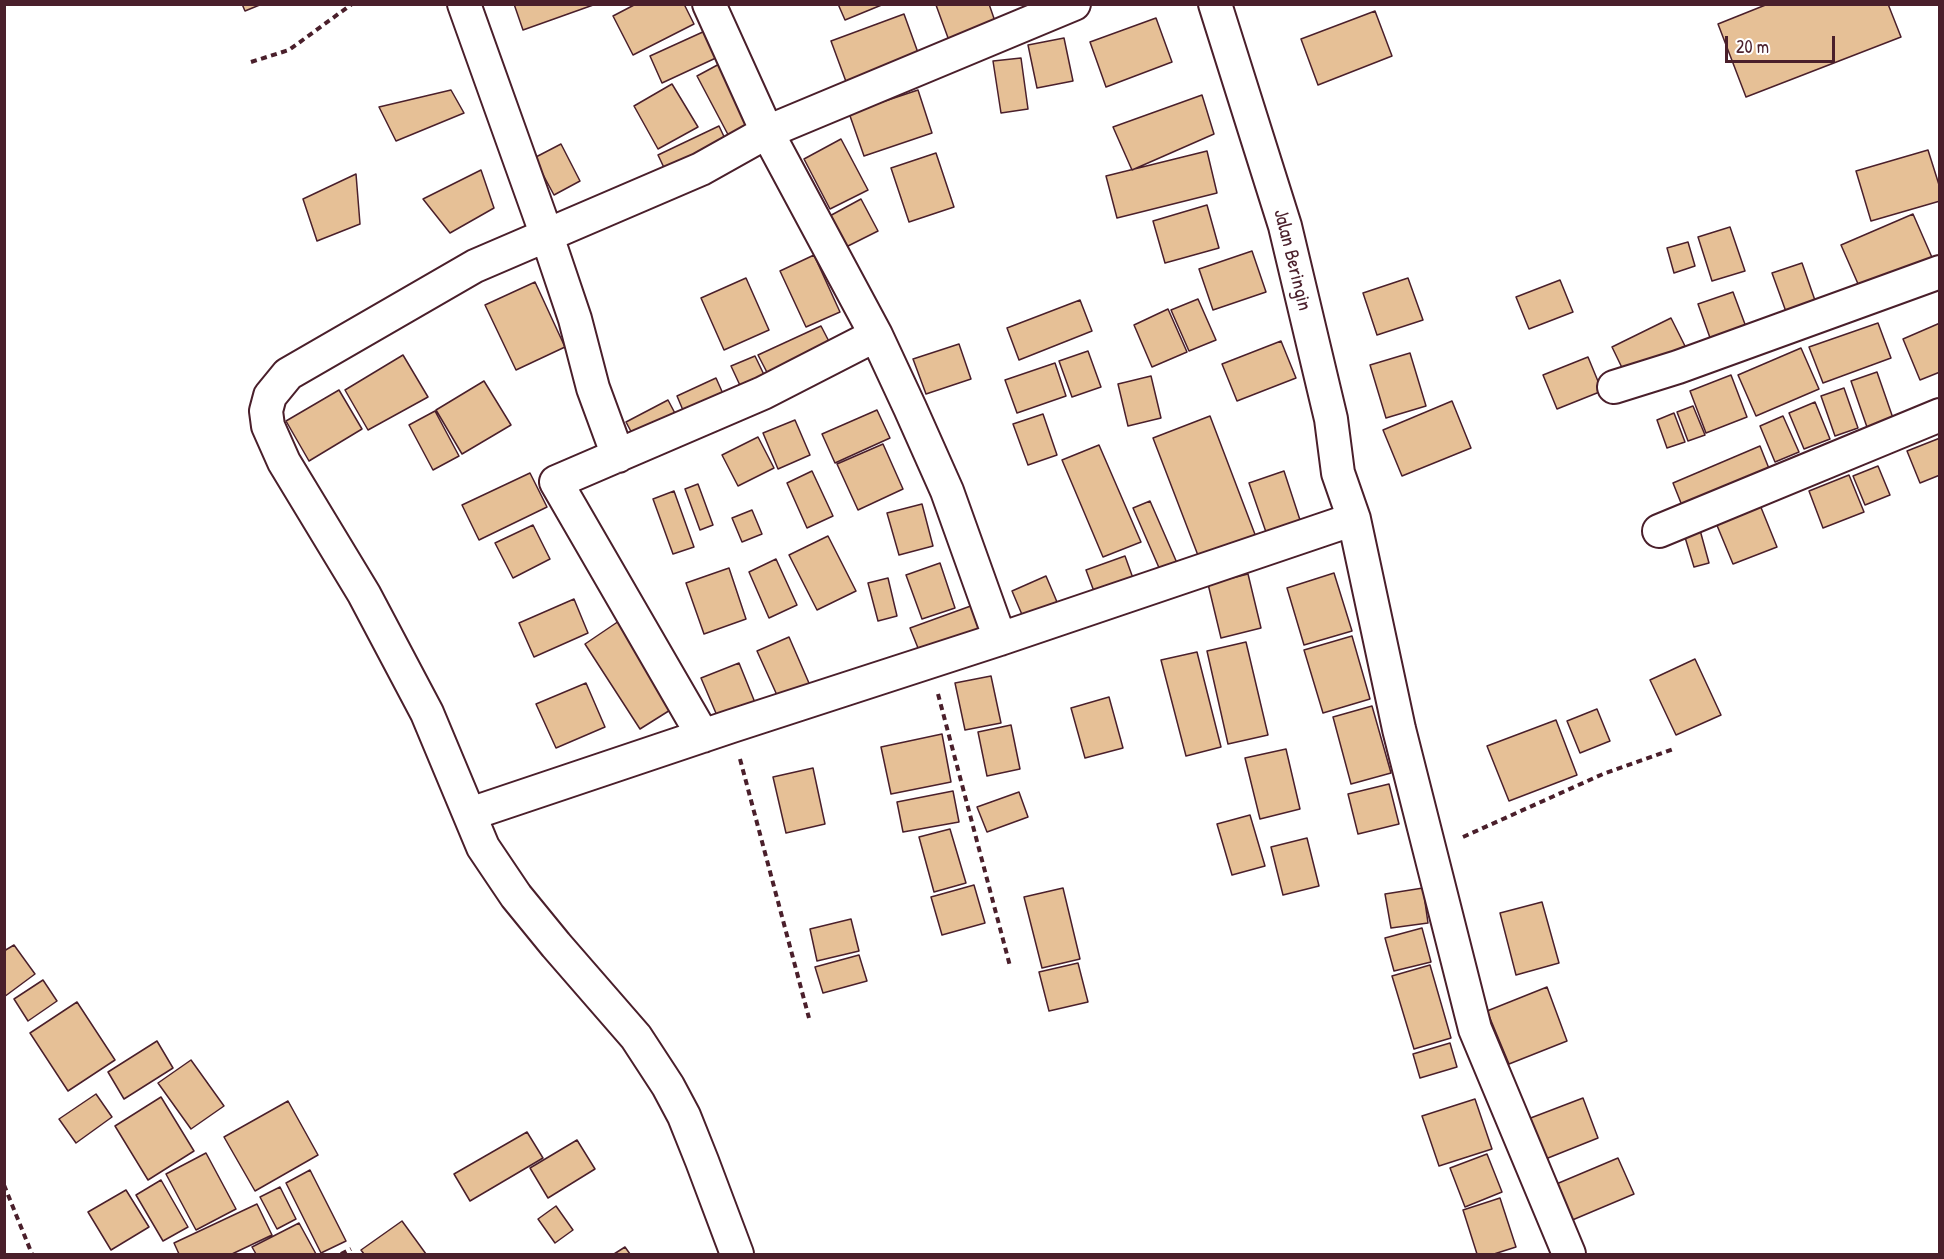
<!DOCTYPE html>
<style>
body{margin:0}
#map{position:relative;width:1944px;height:1259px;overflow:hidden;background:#fff;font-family:"Patrick Hand",sans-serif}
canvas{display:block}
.frame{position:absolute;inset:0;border:6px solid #4a1f2b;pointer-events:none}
.scale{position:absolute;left:1725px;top:36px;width:110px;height:27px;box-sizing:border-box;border:3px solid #4a1f2b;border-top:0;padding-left:8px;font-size:18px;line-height:21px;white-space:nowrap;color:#4a1f2b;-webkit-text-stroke:4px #fff;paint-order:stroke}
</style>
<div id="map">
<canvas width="1944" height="1259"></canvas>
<div class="frame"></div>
<div class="scale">20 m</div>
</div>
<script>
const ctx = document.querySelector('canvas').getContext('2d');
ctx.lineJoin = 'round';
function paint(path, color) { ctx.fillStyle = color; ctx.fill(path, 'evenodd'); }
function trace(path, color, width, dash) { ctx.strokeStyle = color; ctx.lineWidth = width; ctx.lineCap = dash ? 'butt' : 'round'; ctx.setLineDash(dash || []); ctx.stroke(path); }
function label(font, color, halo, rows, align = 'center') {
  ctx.font = font + ' "Patrick Hand",sans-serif'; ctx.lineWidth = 4.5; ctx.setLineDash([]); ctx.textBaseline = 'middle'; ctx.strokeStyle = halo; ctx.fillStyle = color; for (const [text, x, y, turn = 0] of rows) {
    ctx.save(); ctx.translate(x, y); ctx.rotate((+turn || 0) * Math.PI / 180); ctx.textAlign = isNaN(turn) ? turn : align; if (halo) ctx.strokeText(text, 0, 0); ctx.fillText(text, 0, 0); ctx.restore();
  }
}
const building = new Path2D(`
 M242 4H262L245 11Z
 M514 4H596L523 30Z
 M636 4H684L694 24 633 55 613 16Z
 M838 4H884L845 20Z
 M989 4 998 30 951 46 936 5Z
 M1768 4H1888L1901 37 1746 97 1718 24Z
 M1375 11 1392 56 1318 85 1301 39Z
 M904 14 921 61 848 87 831 41Z
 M1156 18 1172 62 1106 87 1090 42Z
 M705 31 718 57 662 83 650 56Z
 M1064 38 1073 81 1037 88 1028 45Z
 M1021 58 1028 109 1001 113 993 61Z
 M723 62 759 130 733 144 697 76Z
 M672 84 698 127 658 149 634 106Z
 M451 90 464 113 396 141 379 107Z
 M918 90 932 133 864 156 849 113Z
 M1202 95 1214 134 1132 170 1113 127Z
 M719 126 728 145 667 174 658 155Z
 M841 139 868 190 830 209 804 159Z
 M561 144 580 181 554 195 534 158Z
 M1928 150 1940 188V201L1871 221 1856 171Z
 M1207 151 1217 193 1117 218 1106 176Z
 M936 153 954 207 909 222 891 168Z
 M481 170 494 208 450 233 423 199Z
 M356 174 360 224 317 241 303 199Z
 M861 199 878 231 842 249 826 218Z
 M1207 205 1219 248 1165 263 1153 221Z
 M1913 214 1934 262 1862 293 1841 245Z
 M1730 227 1745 271 1712 281 1698 237Z
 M1688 242 1695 266 1674 273 1667 248Z
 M1252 251 1266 292 1213 310 1199 269Z
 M814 255 840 312 806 327 780 271Z
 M1802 263 1818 309 1789 320 1772 273Z
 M746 278 769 330 724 350 701 298Z
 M1408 278 1423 320 1377 335 1363 293Z
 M1560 280 1573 312 1529 329 1516 297Z
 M535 282 565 347 516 370 485 305Z
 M1733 292 1749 335 1714 349 1698 304Z
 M1198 299 1216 340 1189 351 1171 310Z
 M1080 300 1092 331 1019 360 1007 328Z
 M1168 309 1187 352 1152 367 1134 325Z
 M1671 318 1685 346 1626 376 1612 347Z
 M1878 323 1891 358 1823 383 1809 347Z
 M1940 323V372L1920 380 1903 339Z
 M821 326 835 353 772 382 758 355Z
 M1281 341 1296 378 1237 401 1222 364Z
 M959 344 971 379 926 394 913 359Z
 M1801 348 1819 389 1756 416 1738 375Z
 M1088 351 1101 387 1072 397 1059 361Z
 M1410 353 1426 406 1386 418 1370 365Z
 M403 355 428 397 368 430 345 390Z
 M755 356 768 383 744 394 731 366Z
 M1588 357 1602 391 1557 409 1543 375Z
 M1055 363 1066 396 1017 413 1005 380Z
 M1877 372 1894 421 1868 430 1851 381Z
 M1731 375 1747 417 1706 433 1690 391Z
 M1151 376 1161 418 1128 426 1118 384Z
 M716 378 724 396 685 415 677 396Z
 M484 381 511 425 462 454 436 410Z
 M1844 388 1858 428 1835 436 1821 396Z
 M339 390 362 429 309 461 286 421Z
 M668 400 678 419 636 441 626 422Z
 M1452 401 1471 448 1402 476 1383 430Z
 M1815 402 1830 439 1804 449 1789 413Z
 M1693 406 1705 435 1688 441 1677 412Z
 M877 410 890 438 835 463 822 434Z
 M435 411 459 456 433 470 409 425Z
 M1674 413 1685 442 1667 448 1657 420Z
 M1043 414 1057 455 1028 465 1013 424Z
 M1210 416 1256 537 1199 558 1153 438Z
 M1783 416 1799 452 1775 462 1760 426Z
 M795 420 810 455 778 469 763 433Z
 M758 437 774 468 738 486 722 455Z
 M1940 438V475L1920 483 1907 451Z
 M883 444 903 489 858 510 837 464Z
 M1099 445 1141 542 1103 557 1062 460Z
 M1760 446 1770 471 1683 508 1673 483Z
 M1878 466 1890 495 1865 505 1853 476Z
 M812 471 833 516 807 528 787 483Z
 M1284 471 1301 523 1267 535 1249 483Z
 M530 473 547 507 479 540 462 505Z
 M1849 475 1864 512 1823 528 1809 491Z
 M698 484 713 525 700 530 685 489Z
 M674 491 694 547 673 554 653 499Z
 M1150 501 1177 563 1160 570 1133 508Z
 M922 504 933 546 899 555 887 513Z
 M1760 505 1777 547 1733 564 1716 523Z
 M752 510 762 534 742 542 732 518Z
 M533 525 550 559 513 578 495 543Z
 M1700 530 1709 563 1694 567 1684 534Z
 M828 536 856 591 817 610 789 555Z
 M1125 556 1134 581 1095 594 1086 570Z
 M776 559 797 605 769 618 749 572Z
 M940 563 955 608 922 619 906 575Z
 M729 568 746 619 704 634 686 583Z
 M1334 573 1352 631 1304 645 1287 588Z
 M1248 574 1261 628 1221 638 1208 584Z
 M1046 576 1057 602 1023 617 1012 591Z
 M888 578 897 616 878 621 868 583Z
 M574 599 588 633 534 657 519 623Z
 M979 603 988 629 920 653 910 628Z
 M619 621 675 707 640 729 585 644Z
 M1352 636 1370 699 1323 713 1304 650Z
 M789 637 812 690 781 704 757 651Z
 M1246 642 1268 735 1228 744 1207 651Z
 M1197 652 1221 747 1186 756 1161 660Z
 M1695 659 1721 715 1676 735 1650 680Z
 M739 663 758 710 721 725 701 678Z
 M991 676 1001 723 965 730 955 683Z
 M586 683 605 727 556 748 536 704Z
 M1109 697 1123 748 1085 758 1071 708Z
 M1372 706 1391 773 1351 784 1333 717Z
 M1597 709 1610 741 1580 753 1567 721Z
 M1556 720 1577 775 1509 801 1487 746Z
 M1011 725 1020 769 987 776 978 732Z
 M942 734 951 782 891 794 881 747Z
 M1286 749 1300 809 1260 819 1245 758Z
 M813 768 825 824 786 833 773 777Z
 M1389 784 1399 824 1358 834 1348 794Z
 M953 791 959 822 903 832 897 802Z
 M1019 792 1028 817 987 832 977 807Z
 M1250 815 1265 866 1232 875 1217 824Z
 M950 829 966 883 934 892 919 837Z
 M1307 838 1319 886 1283 895 1271 847Z
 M974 885 985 923 942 935 931 897Z
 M1063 888 1080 959 1042 968 1024 897Z
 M1423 888 1428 923 1391 928 1385 894Z
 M1542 902 1559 963 1516 975 1500 913Z
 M851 919 859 951 817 961 810 929Z
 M1422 928 1431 962 1394 971 1385 938Z
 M14 945 35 974 4 997V951Z
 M859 955 867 981 823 993 815 967Z
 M1078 963 1088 1002 1049 1011 1039 972Z
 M1430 965 1451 1038 1414 1049 1392 976Z
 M43 980 57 1001 28 1021 14 999Z
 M1547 987 1567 1041 1509 1064 1487 1011Z
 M77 1002 115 1060 68 1091 30 1033Z
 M157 1041 173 1068 124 1099 108 1072Z
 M1450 1043 1457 1067 1420 1078 1413 1054Z
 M191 1060 224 1106 191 1129 158 1083Z
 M96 1094 112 1117 76 1143 59 1119Z
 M161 1097 194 1151 148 1180 115 1126Z
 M1583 1098 1598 1138 1543 1160 1528 1119Z
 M1475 1099 1492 1149 1439 1166 1422 1116Z
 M288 1101 318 1155 255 1191 224 1137Z
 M527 1132 543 1158 470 1201 454 1174Z
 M577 1140 595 1169 548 1198 530 1168Z
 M206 1153 236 1209 196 1230 166 1174Z
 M1487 1154 1502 1192 1465 1207 1450 1168Z
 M1618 1158 1634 1194 1570 1221 1554 1185Z
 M310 1170 346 1241 321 1253 286 1183Z
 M161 1180 188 1227 163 1241 136 1195Z
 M280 1187 296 1219 277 1229 260 1197Z
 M126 1190 149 1227 111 1250 88 1212Z
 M1500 1198 1516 1247 1494 1254H1477L1463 1210Z
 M257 1204 272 1235 232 1254H179L174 1243Z
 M556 1206 573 1230 555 1243 538 1219Z
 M402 1221 426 1254H364L361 1250Z
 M299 1223 316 1254H256L252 1247Z
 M625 1247 630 1254H614Z`);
paint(building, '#e6c096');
trace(building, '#4a1f2b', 1.5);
const street = new Path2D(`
 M464 4 547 236 575 319 593 388 618 456
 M709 4 767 132 876 335 910 408 947 491 1000 639
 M1215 4 1285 226 1331 419 1338 473 1354 519 1399 729 1475 1029 1569 1254
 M1614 387 1678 367 1940 272
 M1659 531 1940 415
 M703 736 556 482 763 393 876 335
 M470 814 732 726 1000 639 1354 519
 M737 1254 702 1161 684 1116 668 1086 636 1037 556 945 516 896 483 847 427 713 364 594 284 462 268 426 266 411 270 396 288 374 475 266 701 169 767 132 1074 4`);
trace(street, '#4a1f2b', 36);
trace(new Path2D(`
 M251 62 289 50 352 4
 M938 694 1010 966
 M740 759 809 1018
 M1463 837 1603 774 1676 748
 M4 1185 32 1254
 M341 1254 351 1249`), '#4a1f2b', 4, [6, 4.5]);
trace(street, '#fff', 32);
label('20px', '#4a1f2b', '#fff', [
 ["Jalan Beringin",1292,260,76]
]);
</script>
